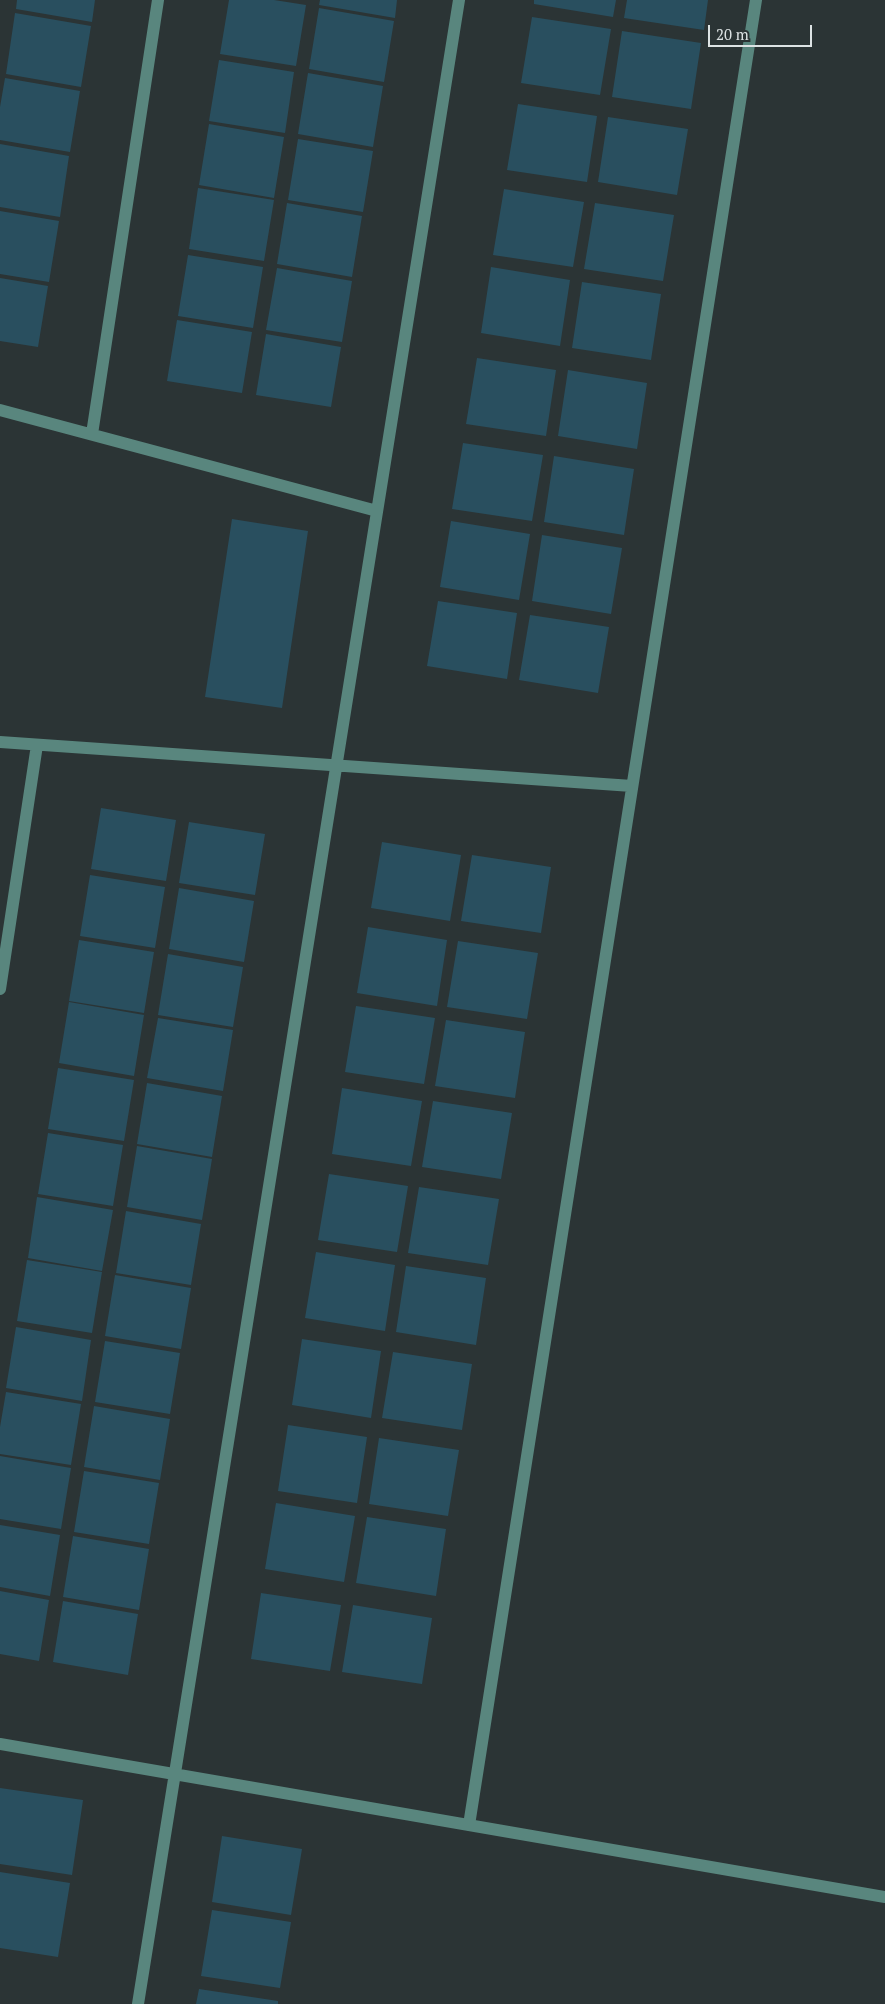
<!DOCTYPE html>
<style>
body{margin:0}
#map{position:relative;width:885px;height:2004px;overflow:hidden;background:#2b3435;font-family:"PT Serif",serif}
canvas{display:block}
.scale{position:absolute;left:708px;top:25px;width:104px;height:22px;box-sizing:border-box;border:2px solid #dde3e4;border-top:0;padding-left:6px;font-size:15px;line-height:18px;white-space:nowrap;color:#dde3e4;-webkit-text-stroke:4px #2b3435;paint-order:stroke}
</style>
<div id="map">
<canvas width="885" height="2004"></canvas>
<div class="scale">20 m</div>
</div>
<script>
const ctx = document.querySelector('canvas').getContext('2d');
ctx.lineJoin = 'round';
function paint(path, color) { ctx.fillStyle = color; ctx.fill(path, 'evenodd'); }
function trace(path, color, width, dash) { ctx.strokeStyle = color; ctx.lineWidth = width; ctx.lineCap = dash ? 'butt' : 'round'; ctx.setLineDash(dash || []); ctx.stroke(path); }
paint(new Path2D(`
 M17 0H95L92 22 16 9Z
 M229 0H274L306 5 296 66 220 54Z
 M320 0H397L395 18 319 5Z
 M534 0H616L613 17 534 4Z
 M627 0H708L704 30 624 18Z
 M319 8 394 21 384 82 309 69Z
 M15 13 91 26 81 87 6 74Z
 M532 17 611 29 600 95 521 83Z
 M622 31 701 43 691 109 612 97Z
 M219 60 294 72 285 133 209 121Z
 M308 73 383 86 373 147 298 134Z
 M5 78 80 91 70 152 0 140V107Z
 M518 104 597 116 587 182 507 170Z
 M608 117 688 129 677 195 598 182Z
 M209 124 284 137 274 198 199 185Z
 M298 139 373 151 363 212 288 200Z
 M0 144 69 156 60 217 0 207Z
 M198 188 274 200 264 261 189 249Z
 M504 189 584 202 573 267 493 255Z
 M287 203 362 216 352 277 277 264Z
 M595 203 674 215 663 281 584 269Z
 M0 211 59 221 49 282 0 274Z
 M188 255 263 267 253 328 178 316Z
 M491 267 570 280 560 346 481 333Z
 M277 268 352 281 342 342 266 330Z
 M0 278 48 286 38 347 0 341Z
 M582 282 661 294 651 360 572 348Z
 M177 320 252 332 242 393 167 381Z
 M266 334 341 347 331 407 256 395Z
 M477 358 556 370 546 436 466 424Z
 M568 370 647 383 637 449 558 436Z
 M463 443 543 455 532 521 452 509Z
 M554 456 634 469 624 535 544 522Z
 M232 519 308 531 282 708 205 697Z
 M451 521 530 534 519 600 440 587Z
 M542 535 622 548 611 614 532 601Z
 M438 601 517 613 507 679 427 666Z
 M530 615 609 627 598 693 519 680Z
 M101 808 176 820 166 881 91 869Z
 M189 822 265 834 255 895 179 883Z
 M382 842 461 855 450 921 371 908Z
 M472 855 551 867 541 933 461 921Z
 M90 875 165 887 155 948 80 936Z
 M179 888 254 901 244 962 169 949Z
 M368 927 447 940 437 1006 357 993Z
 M79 940 154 952 144 1013 69 1001Z
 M458 941 538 953 527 1019 447 1007Z
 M168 954 243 967 233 1027 158 1015Z
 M69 1002 144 1015 134 1076 59 1063Z
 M356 1006 435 1018 424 1084 345 1072Z
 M158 1018 233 1030 223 1091 147 1078Z
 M446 1020 525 1032 515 1098 435 1086Z
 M58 1068 134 1080 124 1141 48 1129Z
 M147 1083 222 1096 212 1157 137 1144Z
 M342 1088 422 1101 411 1166 332 1154Z
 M433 1101 512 1113 501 1179 422 1167Z
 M48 1133 123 1145 113 1206 38 1194Z
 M137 1146 212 1159 202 1220 127 1207Z
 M329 1174 408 1186 397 1252 318 1240Z
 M419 1187 499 1199 488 1265 408 1253Z
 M37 1197 113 1210 102 1271 28 1258Z
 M126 1211 201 1224 191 1285 116 1273Z
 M316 1252 395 1265 385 1331 305 1318Z
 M27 1260 102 1272 92 1333 17 1321Z
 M406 1266 486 1278 476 1345 396 1332Z
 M115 1275 191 1288 181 1349 105 1336Z
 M16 1327 91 1340 82 1401 6 1388Z
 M302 1339 381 1351 371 1418 292 1405Z
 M105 1341 180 1353 170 1414 95 1402Z
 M393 1352 472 1364 462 1430 382 1418Z
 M6 1392 81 1404 71 1465 0 1454V1427Z
 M94 1406 170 1419 160 1480 84 1467Z
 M288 1425 367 1437 357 1503 278 1491Z
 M379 1438 459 1450 448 1516 369 1504Z
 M0 1456 71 1468 61 1529 0 1519Z
 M84 1471 159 1483 149 1544 74 1532Z
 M276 1503 355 1516 344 1582 265 1569Z
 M367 1517 446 1529 436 1596 356 1583Z
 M0 1525 60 1535 50 1596 0 1587Z
 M73 1536 149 1549 139 1610 63 1597Z
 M0 1591 49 1600 39 1661 0 1654Z
 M261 1593 341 1605 330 1671 251 1659Z
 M63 1601 138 1614 128 1675 53 1662Z
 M353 1605 432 1618 422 1684 342 1672Z
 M0 1788 83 1800 72 1875 0 1864Z
 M222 1836 302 1849 291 1915 212 1902Z
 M0 1872 70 1883 58 1957 0 1948Z
 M212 1910 291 1922 280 1988 201 1976Z
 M199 1989 278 2001V2004H196Z`), '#294f5f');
trace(new Path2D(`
 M0 410 377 511
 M92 434 158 0
 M0 742 632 786
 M0 989 37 745
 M0 1744 885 1897
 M469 1825 756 0
 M138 2004 459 0`), '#59867e', 12);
</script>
